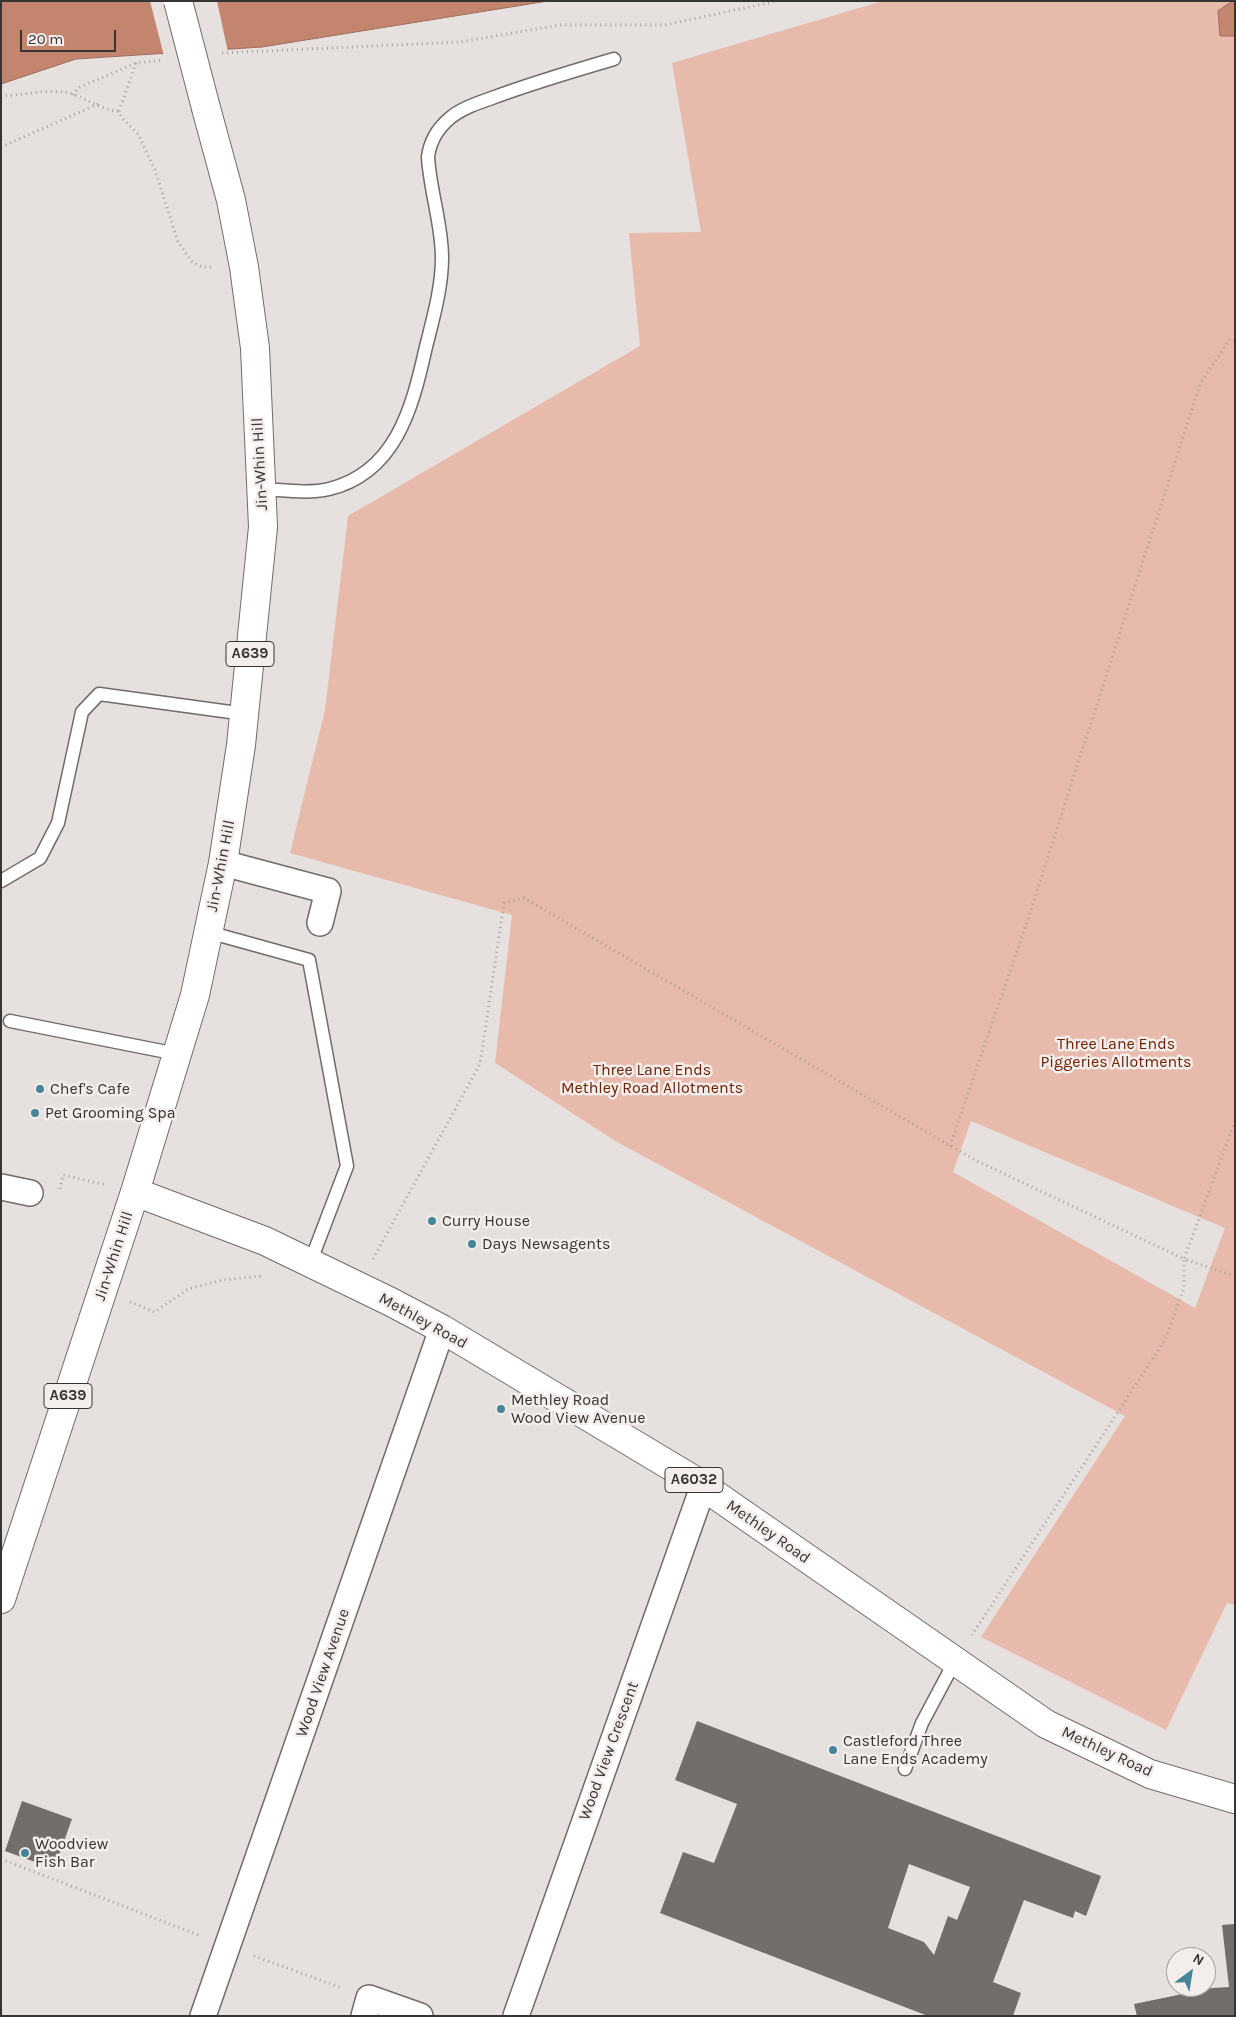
<!DOCTYPE html>
<style>
body{margin:0}
#map{position:relative;width:1236px;height:2017px;overflow:hidden;background:#e6e0de;font-family:Karla,sans-serif}
canvas{display:block}
.frame{position:absolute;inset:0;border:2px solid #373434;pointer-events:none}
.north{position:absolute;left:1166px;top:1947px;width:50px;height:50px;box-sizing:border-box;background:#f3edeb;border:1px solid #a8a3a2;border-radius:50%;rotate:31deg;font-size:14px;font-weight:700;line-height:20px;text-align:center;color:#373434}
.north::after{content:'';display:block;margin:auto;width:18px;height:22px;background:#448598;clip-path:polygon(50% 0,100% 100%,50% 72%,0 100%)}
.scale{position:absolute;left:20px;top:30px;width:96px;height:22px;box-sizing:border-box;border:2px solid #373434;border-top:0;padding-left:6px;font-size:15px;line-height:18px;white-space:nowrap;color:#373434;-webkit-text-stroke:4px #f3edeb;paint-order:stroke}
</style>
<div id="map">
<canvas width="1236" height="2017"></canvas>
<div class="frame"></div>
<div class="north">N</div>
<div class="scale">20 m</div>
</div>
<script>
const ctx = document.querySelector('canvas').getContext('2d');
ctx.lineJoin = 'round';
function paint(path, color) { ctx.fillStyle = color; ctx.fill(path, 'evenodd'); }
function trace(path, color, width, dash) { ctx.strokeStyle = color; ctx.lineWidth = width; ctx.lineCap = dash ? 'butt' : 'round'; ctx.setLineDash(dash || []); ctx.stroke(path); }
function label(font, color, halo, rows, align = 'center') {
  ctx.font = font + ' Karla,sans-serif'; ctx.lineWidth = 5; ctx.setLineDash([]); ctx.textBaseline = 'middle'; ctx.strokeStyle = halo; ctx.fillStyle = color; for (const [text, x, y, turn = 0] of rows) {
    ctx.save(); ctx.translate(x, y); ctx.rotate((+turn || 0) * Math.PI / 180); ctx.textAlign = isNaN(turn) ? turn : align; if (halo) ctx.strokeText(text, 0, 0); ctx.fillText(text, 0, 0); ctx.restore();
  }
}
paint(new Path2D(`
 M883 1H1235V1605L1227 1603 1166 1730 981 1637 1125 1416 617 1142 495 1063 512 915 290 853 325 710 348 516 640 346 629 233 701 232 672 63ZM971 1121 1225 1228 1195 1308 953 1172Z`), '#e7baab');
const water = new Path2D(`
 M1 1H548L262 47 76 59 1 84Z
 M1233 1H1235V36H1220L1218 11Z`);
paint(water, '#c4856f');
trace(water, '#9a6d5d', 1);
paint(new Path2D(`
 M150 1H217L228 52 164 56Z`), '#e6e0de');
paint(new Path2D(`
 M697 1721 1101 1876 1086 1916 1075 1911 1073 1918 1024 1900 993 1982 1021 1993 1013 2016H928L660 1913 683 1852 714 1863 737 1804 675 1780ZM909 1864 970 1887 957 1920 948 1916 934 1955 924 1942 888 1928Z
 M22 1801 72 1819 54 1869 5 1851Z
 M1235 1924V2016H1137L1134 2004 1212 1988 1229 1987 1222 1925Z`), '#736e6c');
const service = new Path2D(`
 M261 489C283 490 308 494 329 489 395 473 412 409 425 351 432 322 442 289 442 258 442 224 430 191 428 157 430 141 438 128 450 118 462 108 478 103 492 98 532 83 573 71 614 59
 M1 881 40 858 58 823 82 712 99 694 245 714
 M208 932 309 960 347 1166 310 1263
 M10 1021 177 1054
 M905 1769 922 1723 955 1661`);
const minor = new Path2D(`
 M223 863 328 891 320 923
 M1 1187 30 1193
 M203 2016 442 1329
 M364 2016 369 1998 420 2016
 M516 2016 703 1487`);
const primary = new Path2D(`
 M135 1192 265 1241 391 1302 442 1329 694 1480 1046 1724 1150 1774 1235 1799
 M1 1599 135 1192 195 995 223 863 241 745 263 527 255 348 244 267 231 200 206 108`);
trace(service, '#716b6a', 15);
trace(minor, '#716b6a', 28);
trace(primary, '#716b6a', 30);
trace(new Path2D(`
 M222 53 460 42 560 25H665L777 1
 M136 63 119 111 122 118 138 134 155 170 178 242 192 262 202 267H213
 M73 95 78 88 136 63 164 60
 M1 96C21 95 44 90 64 92 83 95 101 111 119 111
 M1 147 98 104
 M1235 1121 1184 1259 1235 1276
 M950 1146 1026 925 1200 384 1230 339 1235 341
 M60 1189 63 1175 106 1185
 M373 1259 480 1064 504 903 524 898 975 1160 1184 1259V1288L1165 1340 972 1635
 M130 1302 155 1312 188 1289 222 1280 260 1276 261 1273
 M1 1859 201 1936
 M254 1956 342 1988`), '#a4a09e', 3, [1, 4]);
trace(service, '#fff', 12);
trace(minor, '#fff', 25);
trace(primary, '#fff', 28);
const primaryBridge = new Path2D(`
 M178 1 206 108`);
trace(primaryBridge, '#716b6a', 30, []);
trace(primaryBridge, '#fff', 28);
for (const [x, y, r, color] of [
 [40,1089,5,"#448598"],
 [35,1113,5,"#448598"],
 [432,1221,5,"#448598"],
 [472,1244,5,"#448598"],
 [501,1409,5,"#448598"],
 [833,1750,5,"#448598"],
 [25,1853,5,"#448598"]
]) { const dot = new Path2D(); dot.arc(x, y, r, 0, 2 * Math.PI); ctx.fillStyle = color; ctx.fill(dot); trace(dot, '#f3edeb', 2); }
for (const [x, y, w] of [
 [250,654,48],
 [68,1396,48],
 [694,1480,58]
]) { const box = new Path2D(); box.roundRect(x - w / 2, y - 12.5, w, 25, 4); ctx.fillStyle = '#f3edeb'; ctx.fill(box); trace(box, '#373434', 1); }
label('bold 15px', '#373434', null, [
 ["A639",250,654],
 ["A639",68,1396],
 ["A6032",694,1480]
]);
label('16px', '#373434', '#f3edeb', [
 ["Jin-Whin Hill",260,464,-93],
 ["Jin-Whin Hill",221,866,-79],
 ["Jin-Whin Hill",114,1256,-72],
 ["Methley Road",423,1321,29],
 ["Methley Road",768,1532,35],
 ["Wood View Avenue",323,1673,-71],
 ["Wood View Crescent",609,1751,-70],
 ["Methley Road",1107,1752,25]
]);
label('16px', '#6e2101', '#f3edeb', [
 ["Three Lane Ends",1116,1044],
 ["Piggeries Allotments",1116,1062],
 ["Three Lane Ends",652,1070],
 ["Methley Road Allotments",652,1088]
]);
label('16px', '#373434', '#f3edeb', [
 ["Chef's Cafe",50,1089],
 ["Pet Grooming Spa",45,1113],
 ["Curry House",442,1221],
 ["Days Newsagents",482,1244],
 ["Methley Road",511,1400],
 ["Wood View Avenue",511,1418],
 ["Castleford Three",843,1741],
 ["Lane Ends Academy",843,1759],
 ["Woodview",35,1844],
 ["Fish Bar",35,1862]
], 'left');
</script>
